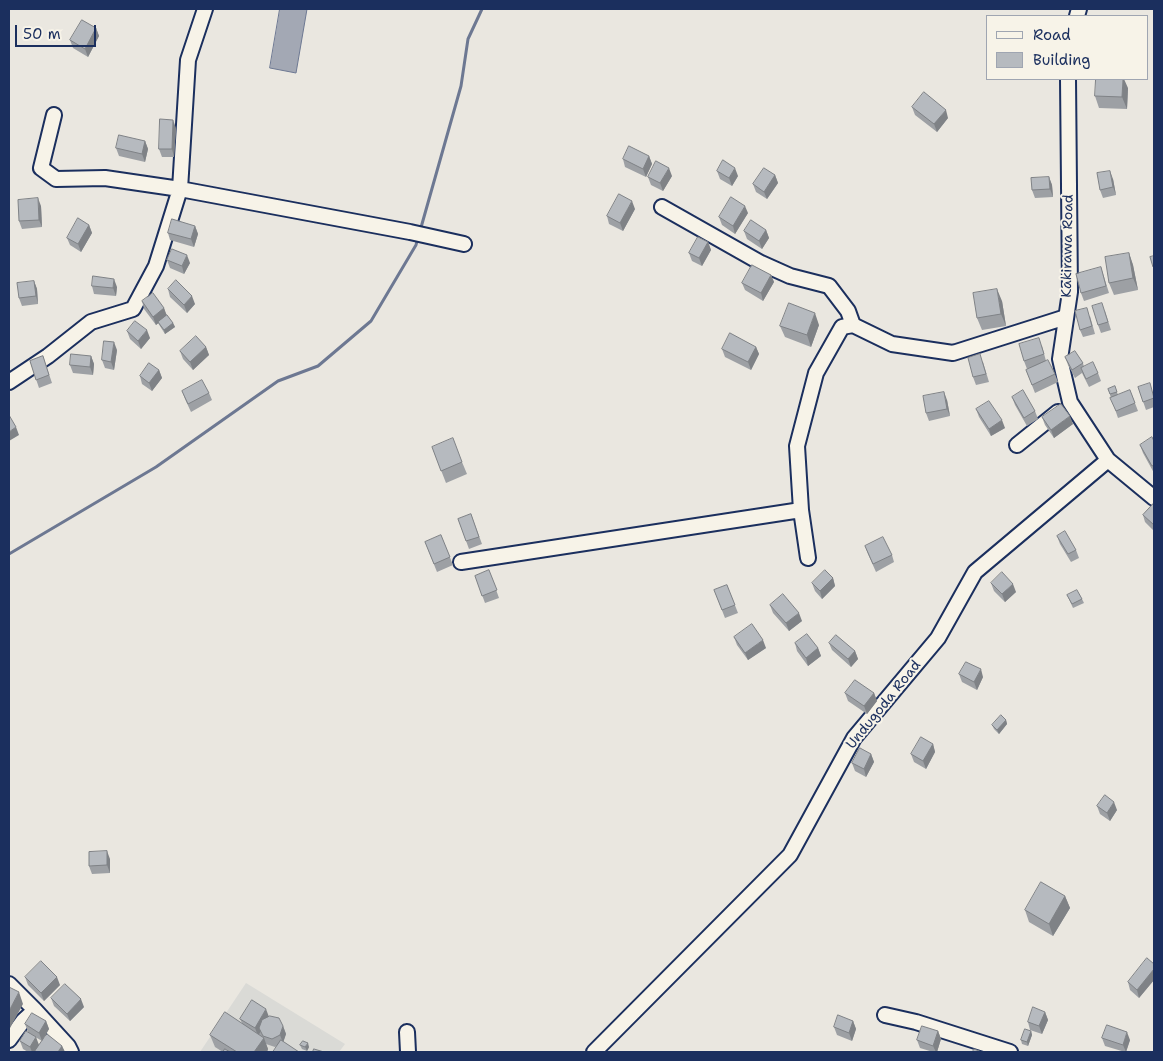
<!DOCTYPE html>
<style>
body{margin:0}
#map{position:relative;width:1163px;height:1061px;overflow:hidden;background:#eae7e0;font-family:"Shantell Sans",sans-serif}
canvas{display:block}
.frame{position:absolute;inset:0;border:10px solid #1b2f5e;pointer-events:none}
.legend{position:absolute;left:986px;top:15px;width:162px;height:65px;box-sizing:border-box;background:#f7f3e8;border:1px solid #9fa5b1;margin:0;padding:6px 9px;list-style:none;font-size:15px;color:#1b2f5e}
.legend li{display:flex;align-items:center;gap:10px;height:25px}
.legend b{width:25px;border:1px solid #9fa5b1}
.scale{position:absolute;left:15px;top:25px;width:81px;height:22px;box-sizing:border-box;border:2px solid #1b2f5e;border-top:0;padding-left:6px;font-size:15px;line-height:18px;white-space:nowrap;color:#1b2f5e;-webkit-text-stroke:4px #f7f3e8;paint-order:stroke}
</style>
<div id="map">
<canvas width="1163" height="1061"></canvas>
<div class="frame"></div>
<ul class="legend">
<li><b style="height:6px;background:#f7f3e8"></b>Road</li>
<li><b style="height:14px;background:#b6babf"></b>Building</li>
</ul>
<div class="scale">50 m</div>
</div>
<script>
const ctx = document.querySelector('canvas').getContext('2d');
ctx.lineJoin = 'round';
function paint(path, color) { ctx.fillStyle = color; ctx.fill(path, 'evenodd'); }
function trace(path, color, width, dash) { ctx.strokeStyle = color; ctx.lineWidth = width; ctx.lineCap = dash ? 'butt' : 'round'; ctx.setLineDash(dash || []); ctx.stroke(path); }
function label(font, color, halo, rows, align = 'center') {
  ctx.font = font + ' "Shantell Sans",sans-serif'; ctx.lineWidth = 4; ctx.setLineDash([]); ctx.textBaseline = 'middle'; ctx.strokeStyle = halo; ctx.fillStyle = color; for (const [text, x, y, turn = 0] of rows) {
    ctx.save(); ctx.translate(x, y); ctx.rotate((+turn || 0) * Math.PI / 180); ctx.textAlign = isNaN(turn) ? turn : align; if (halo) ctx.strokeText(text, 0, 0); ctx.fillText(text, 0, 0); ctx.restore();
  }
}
paint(new Path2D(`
 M246 983 345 1044 339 1052H200Z`), '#dadad6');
const water = new Path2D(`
 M280 9H307L296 73 270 68Z`);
paint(water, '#a3a8b4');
trace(water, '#6d7892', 1);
trace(new Path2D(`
 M420 231 461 86 468 39 482 9
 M9 554 156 467 278 381 318 366 371 321 416 245 418 237`), '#6d7892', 3);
const minor = new Path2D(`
 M1077 16 1079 9
 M1068 79 1070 292 1060 359 1070 402 1108 460
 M54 115 41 168 56 179 105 178 180 189 410 232 464 244
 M662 207 761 263 790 276 829 286 848 311 853 325
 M9 382 48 356 91 322 133 309 156 266 180 189 188 60 205 9
 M1017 445 1058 412
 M808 558 801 510 797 446 816 373 842 327 853 325 892 344 953 353 1066 317
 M461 562 801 510
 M9 984 35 1010 23 1021 9 1040
 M35 1010 68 1046 71 1052
 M885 1015 916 1022 1010 1052
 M407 1032 408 1052
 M594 1052 790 855 854 738 938 638 975 572 1108 460 1154 498`);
trace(minor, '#1b2f5e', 18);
trace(minor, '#f7f3e8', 14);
paint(new Path2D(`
 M96 28 99 36 88 57 73 48 70 40Z
 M1128 88 1127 109 1099 108 1095 96Z
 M912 107 948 118 937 132 915 115Z
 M176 128 174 157H162L159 149Z
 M145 141 148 149 145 162 119 156 116 148Z
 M649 156 652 164 646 177 625 167 623 159Z
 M717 171 738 176 732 186 720 179Z
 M775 175 778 183 767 199 756 192 753 184Z
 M672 176 663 191 651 185 648 177Z
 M1049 177 1052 185 1053 197 1035 198 1032 190Z
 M1113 179 1116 195 1103 198 1100 190Z
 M41 206 42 227 22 229 19 221Z
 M635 209 623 231 609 224 607 216Z
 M748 213 735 234 722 225 719 217Z
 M89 225 92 233 81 252 70 245 67 238Z
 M195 226 198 234 194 247 170 240 168 233Z
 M766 230 769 238 762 249 747 239 744 231Z
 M708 242 711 250 702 266 692 261 689 253Z
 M1129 253 1133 265 1138 290 1114 295 1109 283Z
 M167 260 190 263 184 274 170 268Z
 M1101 267 1109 293 1084 301 1081 293Z
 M771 275 774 282 763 301 745 290 742 283Z
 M34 281 37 289 38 304 22 306 19 298Z
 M92 286 117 287 116 296 94 294Z
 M168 289 195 304 187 313 170 297Z
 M142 301 164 308 166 315 173 323 175 327 165 334 158 323 156 325 144 309Z
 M1002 301 1006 326 982 330 977 318Z
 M1105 311 1111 330 1101 333 1098 325Z
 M1090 316 1095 334 1083 337 1080 330Z
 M819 325 811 347 785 337 780 326Z
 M127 331 150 338 141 349 130 339Z
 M1042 346 1046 361 1055 374 1058 382 1035 393 1026 370 1035 366 1027 369 1024 361Z
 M206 347 209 355 193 370 183 359 180 351Z
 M756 347 759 354 751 370 725 357 722 349Z
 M117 350 114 370 105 368 102 360Z
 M43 356 52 383 39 388 30 361Z
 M91 356 94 364 93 375 73 373 70 365Z
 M1065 357 1083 363 1084 367 1098 373 1101 381 1089 387 1082 373 1075 378 1068 365Z
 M983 362 989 382 976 385 973 377Z
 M159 370 162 378 152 391 142 384 140 376Z
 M1115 386 1118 395 1130 390 1138 411 1118 418 1108 389Z
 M1138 387 1154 396V407L1146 410Z
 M182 391 209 393 212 400 191 412 185 399Z
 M1012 397 1035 411 1038 419 1027 426 1015 405Z
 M947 400 950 416 929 421 926 413Z
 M976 409 1005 428 991 436 979 417Z
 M1042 417 1073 424 1054 438 1045 425Z
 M1154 441V473L1143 453 1140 445Z
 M432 447 462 462 467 474 446 483Z
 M1154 503V531L1145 522 1143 515Z
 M471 514 482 544 469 549 458 519Z
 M441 535 453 565 437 572 425 542Z
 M1057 536 1076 550 1079 558 1071 562 1060 544Z
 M865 546 892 555 894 562 876 572 868 554Z
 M489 570 499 598 485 603 475 576Z
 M833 578 835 586 822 599 815 591 812 583Z
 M991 583 1016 592 1005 602 994 591Z
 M727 585 738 613 725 618 714 590Z
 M1067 595 1082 599 1084 603 1073 608Z
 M770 605 802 621 789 631 773 613Z
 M734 637 766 648 748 660 737 645Z
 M795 643 818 648 821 656 808 666 797 651Z
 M829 643 855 651 858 659 851 667 832 650Z
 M959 674 983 677 977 690 962 682Z
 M845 693H874L877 701 867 714 848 701Z
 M1006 720 1007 724 999 734 994 729 992 725Z
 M933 744 935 752 926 769 914 762 911 754Z
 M871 754 874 762 866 777 855 771 852 763Z
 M1097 806 1117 810 1110 821 1100 814Z
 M110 859V873L92 874 89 866Z
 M1065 896 1070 908 1053 936 1029 922 1025 910Z
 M1154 964V980L1139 998 1130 990 1128 982Z
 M25 977 60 985 44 1001 28 985Z
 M51 998 84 1007 70 1021 54 1006Z
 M1045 1012 1048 1020 1042 1034 1030 1030 1028 1022Z
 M269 1016 283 1026 286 1034 283 1042 275 1047 266 1044 268 1049 267 1052H223L215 1047 210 1035 242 1023 240 1019Z
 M46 1021 49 1029 43 1039 62 1046 65 1052H36L35 1051V1052H28L23 1049 20 1041 28 1032 25 1024ZM32 1035 42 1041 39 1045Z
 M853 1021 856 1029 852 1041 837 1035 834 1027Z
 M938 1031 941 1039 937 1052H933L920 1048 917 1040Z
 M1031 1031 1032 1035 1028 1046 1022 1044 1021 1040Z
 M1102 1038 1130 1040 1126 1052H1125L1105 1046Z
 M300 1045 309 1047 307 1051 302 1049Z`), '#9da0a4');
paint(new Path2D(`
 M96 28 99 36 88 57 85 49Z
 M1123 79H1124L1128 88 1127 109 1122 97Z
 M946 110 948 118 937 132 934 124Z
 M173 120 176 128 174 157 172 149Z
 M145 141 148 149 145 162 142 154Z
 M649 156 652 164 646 177 643 169Z
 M669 168 672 176 663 191 660 183Z
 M735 168 738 176 732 186 729 178Z
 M1110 171 1113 179 1116 195 1113 187Z
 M775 175 778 183 767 199 764 192Z
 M1049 177 1052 185 1053 197 1050 189Z
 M38 198 41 206 42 227 39 220Z
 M632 201 635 209 623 231 620 223Z
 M745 206 748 213 735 234 733 226Z
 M89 225 92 233 81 252 78 244Z
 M195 226 198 234 194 247 191 239Z
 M766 230 769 238 762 249 759 241Z
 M708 242 711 250 702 266 699 258Z
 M1129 253 1133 265 1138 290 1133 278Z
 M187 255 190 263 184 274 182 266Z
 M771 275 774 282 763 301 761 293Z
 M114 279 117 287 116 296 113 288Z
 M34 281 37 289 38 304 36 296Z
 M997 289 1002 301 1006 326 1001 314Z
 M192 296 195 304 187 313 184 305Z
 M164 308 167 316 156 325 153 317Z
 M815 313 819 325 811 347 807 335Z
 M173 323 175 327 165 334 164 330Z
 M147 330 150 338 141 349 138 341Z
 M114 342 117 350 114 370 111 362Z
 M206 347 209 355 193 370 190 362Z
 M756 347 759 354 751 370 748 362Z
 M91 356 94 364 93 375 90 367Z
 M159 370 162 378 152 391 149 383Z
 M944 392 947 400 950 416 947 409Z
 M1070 416 1073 424 1054 438 1051 430Z
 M1002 420 1005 428 991 436 989 429Z
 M16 427 19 435 9 441V432Z
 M833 578 835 586 822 599 820 591Z
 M1013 584 1016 592 1005 602 1002 594Z
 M799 613 802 621 789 631 786 623Z
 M763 640 766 648 748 660 745 653Z
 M818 648 821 656 808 666 806 658Z
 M855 651 858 659 851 667 848 659Z
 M981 669 983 677 977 690 974 682Z
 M874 693 877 701 867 714 864 706Z
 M1006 720 1007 724 999 734 997 730Z
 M933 744 935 752 926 769 923 761Z
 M871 754 874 762 866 777 864 769Z
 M1114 802 1117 810 1110 821 1107 813Z
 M107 851 110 859V873L107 865Z
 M1065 896 1070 908 1053 936 1049 924Z
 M1154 969V980L1139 998 1137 990Z
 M57 977 60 985 44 1001 41 993Z
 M19 992 23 1004 9 1030V1011Z
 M81 999 84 1007 70 1021 67 1014Z
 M266 1009 269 1017 258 1036 255 1028Z
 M1045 1012 1048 1020 1042 1034 1039 1026Z
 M46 1021 49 1029 42 1041 39 1033Z
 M853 1021 856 1029 852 1041 849 1033Z
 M283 1026 286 1034 283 1043 280 1035Z
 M938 1031 941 1039 937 1052H936L933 1046Z
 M1031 1031 1032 1035 1028 1046 1027 1042Z
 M1127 1032 1130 1040 1126 1052 1123 1045Z
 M36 1037 39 1045 35 1052H32L30 1047Z
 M264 1038 268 1049 267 1052H254Z
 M308 1043 309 1047 307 1051 305 1047Z
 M62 1046 65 1052H58Z`), '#7f8286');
const building = new Path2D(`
 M82 20 96 28 85 49 70 40Z
 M1096 79H1123L1122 97 1095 96Z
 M924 92 946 110 934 124 912 107Z
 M160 119 173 120 172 149H159Z
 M119 135 145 141 142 154 116 148Z
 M629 146 649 156 643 169 623 159Z
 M723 160 735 168 729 178 717 171Z
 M656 161 669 168 660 183 648 177Z
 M764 168 775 175 764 192 753 184Z
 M1110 171 1113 187 1100 190 1097 173Z
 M1049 177 1050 189 1032 190 1031 178Z
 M619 194 632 201 620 223 607 216Z
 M731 197 745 206 733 226 719 217Z
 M38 198 39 220 19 221 18 200Z
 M78 218 89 225 78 244 67 238Z
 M172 219 195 226 191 239 168 233Z
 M751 220 766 230 759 241 744 231Z
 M698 237 708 242 699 258 689 253Z
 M172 249 187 255 182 266 167 260Z
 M1129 253 1133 278 1109 283 1105 257Z
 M1154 256V267H1153L1150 257Z
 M752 265 771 275 761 293 742 283Z
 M1101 267 1106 286 1081 293 1076 274Z
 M93 276 114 279 113 288 92 286Z
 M176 280 192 296 184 305 168 289Z
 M34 281 36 296 19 298 17 283Z
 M997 289 1001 314 977 318 973 293Z
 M153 293 164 308 153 317 142 301Z
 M789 303 815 313 807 335 780 326Z
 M1102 303 1108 322 1098 325 1092 306Z
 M1087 308 1092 326 1080 330 1075 311Z
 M167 315 173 323 164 330 158 322Z
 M135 321 147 330 138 341 127 331Z
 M730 333 756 347 748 362 722 349Z
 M196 336 206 347 190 362 180 351Z
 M1039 338 1044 354 1024 361 1019 344Z
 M104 341 114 342 111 362 102 360Z
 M1075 351 1083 363 1072 370 1065 357Z
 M71 354 91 356 90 367 70 365Z
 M980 354 986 374 973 377 968 358Z
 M43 356 49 375 36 380 30 361Z
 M1048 360 1055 374 1032 385 1026 370Z
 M1093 362 1098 373 1086 379 1081 368Z
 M149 363 159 370 149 383 140 376Z
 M202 380 209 393 188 404 182 391Z
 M1150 383 1154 398 1143 402 1138 387Z
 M1115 386 1117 392 1110 394 1108 389Z
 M1023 390 1035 411 1024 418 1012 397Z
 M1130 390 1135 403 1116 411 1110 398Z
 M944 392 947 409 926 413 923 396Z
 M989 401 1002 420 989 429 976 409Z
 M1061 404 1070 416 1051 430 1042 417Z
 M9 415 16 427 9 432Z
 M1152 437 1154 441V465L1152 466 1140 445Z
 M453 438 462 462 441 471 432 447Z
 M1154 503V525L1143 515Z
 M471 514 479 537 466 541 458 519Z
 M1065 531 1076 550 1068 554 1057 536Z
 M441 535 450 557 434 564 425 542Z
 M883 537 892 555 873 564 865 546Z
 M489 570 497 590 482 596 475 576Z
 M825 570 833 578 820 591 812 583Z
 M1002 572 1013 584 1002 594 991 583Z
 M727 585 735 605 722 610 714 590Z
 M1077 590 1082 599 1072 604 1067 595Z
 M783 594 799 613 786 623 770 605Z
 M752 624 763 640 745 653 734 637Z
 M807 634 818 648 806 658 795 643Z
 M836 635 855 651 848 659 829 643Z
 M966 662 981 669 974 682 959 674Z
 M855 680 874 693 864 706 845 693Z
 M1001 715 1006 720 997 730 992 725Z
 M921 737 933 744 923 761 911 754Z
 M860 748 871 754 864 769 852 763Z
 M1105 795 1114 802 1107 813 1097 806Z
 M107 851V865L89 866V852Z
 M1041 882 1065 896 1049 924 1025 910Z
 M1147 958 1154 964V969L1137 990 1128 982Z
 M41 961 57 977 41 993 25 977Z
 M65 984 81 999 67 1014 51 998Z
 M9 987 19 992 9 1011Z
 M252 1000 266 1009 255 1028 240 1019Z
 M1033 1007 1045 1012 1039 1026 1028 1022Z
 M225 1012 264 1038 254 1052H237L210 1035Z
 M32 1013 46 1021 39 1033 25 1024Z
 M838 1015 853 1021 849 1033 834 1027Z
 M270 1016 279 1018 283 1026 280 1035 272 1039 263 1036 259 1028 262 1020Z
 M1107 1025 1127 1032 1123 1045 1102 1038Z
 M922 1026 938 1031 933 1046 917 1040Z
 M1025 1029 1031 1031 1027 1042 1021 1040Z
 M26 1031 36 1037 30 1047 20 1041Z
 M47 1034 62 1046 58 1052H37L35 1051Z
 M281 1040 299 1052H273Z
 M303 1041 308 1043 305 1047 300 1045Z
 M225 1049 230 1052H223Z
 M314 1049 324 1052H313Z
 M974 1049 982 1052H973Z`);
paint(building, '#b6babf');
trace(building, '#7f8286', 1);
label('14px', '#1b2f5e', '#f7f3e8', [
 ["Kakirawa Road",1068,246,-89],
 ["Undugoda Road",884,705,-51]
]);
</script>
